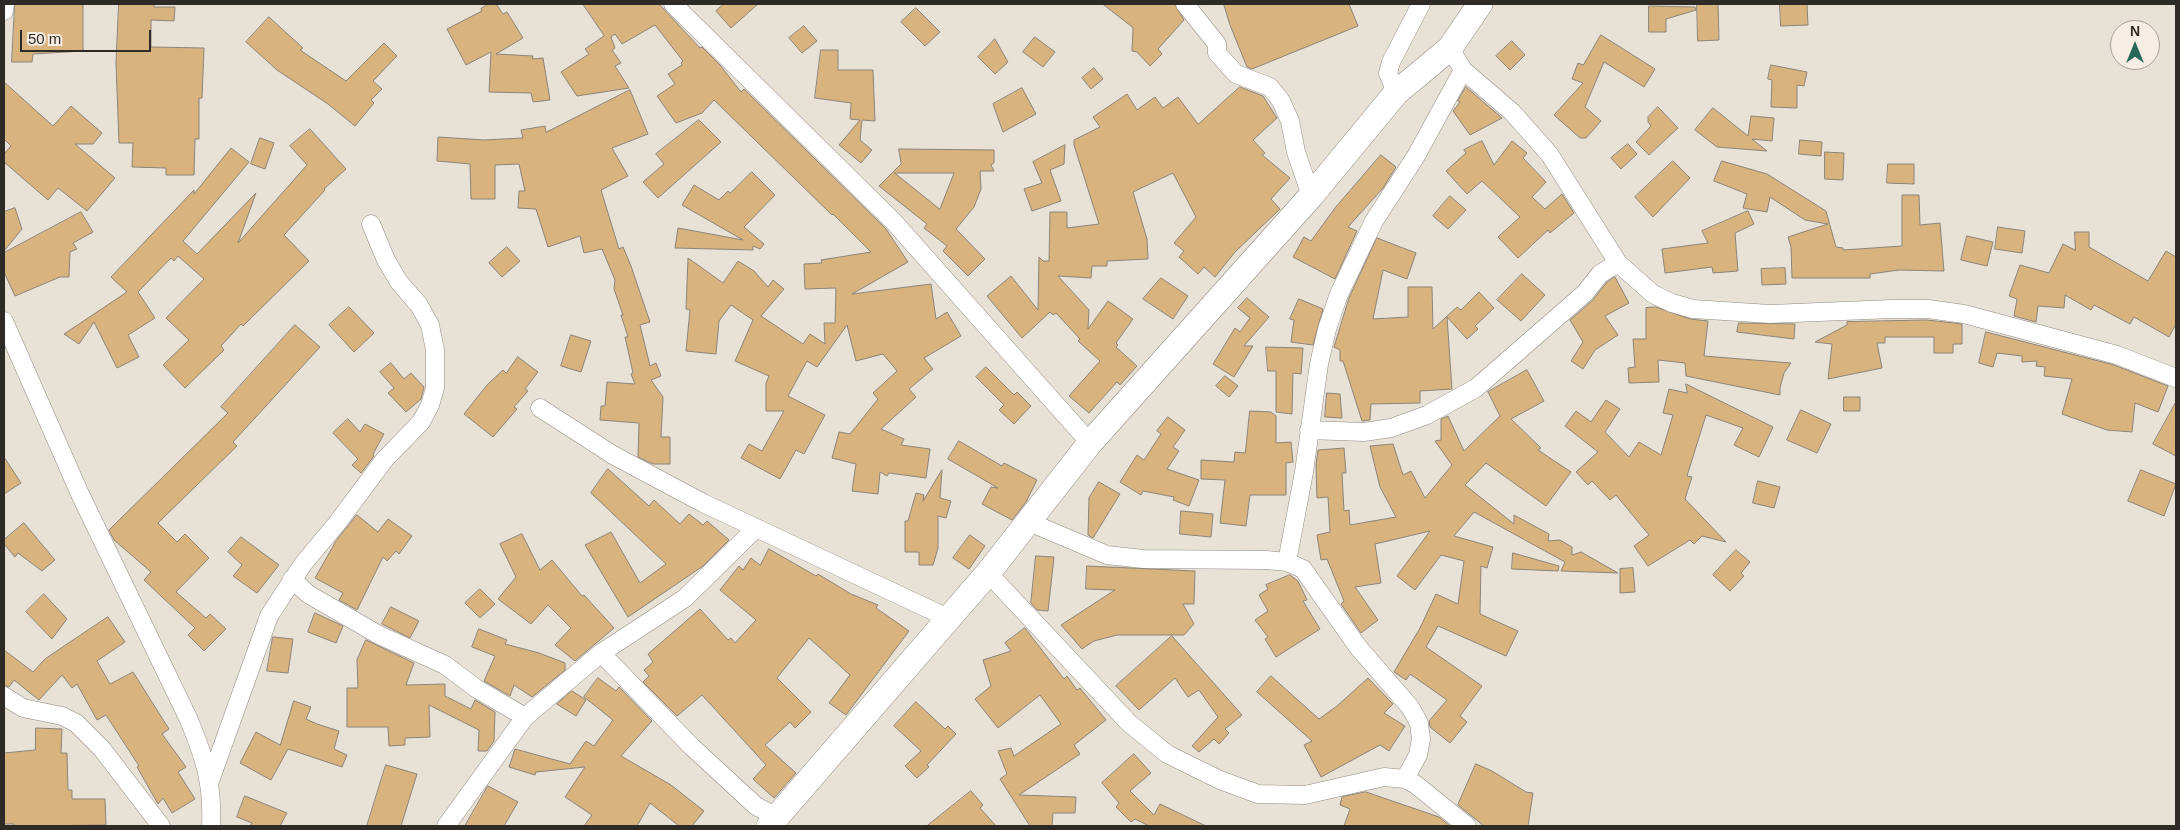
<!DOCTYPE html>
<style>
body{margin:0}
#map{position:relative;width:2180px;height:830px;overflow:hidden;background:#e8e1d6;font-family:Helvetica,sans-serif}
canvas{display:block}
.frame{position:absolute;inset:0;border:5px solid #2e2b27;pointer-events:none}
.north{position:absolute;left:2110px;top:20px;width:50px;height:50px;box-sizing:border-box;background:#f6eee4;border:1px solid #a6a098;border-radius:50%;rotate:0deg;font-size:14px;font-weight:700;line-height:20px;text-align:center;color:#2e2b27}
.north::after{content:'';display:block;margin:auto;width:18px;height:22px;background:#266959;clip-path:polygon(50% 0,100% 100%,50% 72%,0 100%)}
.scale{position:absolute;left:20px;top:30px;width:131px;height:22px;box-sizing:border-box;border:2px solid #2e2b27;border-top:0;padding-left:6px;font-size:15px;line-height:18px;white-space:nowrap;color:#2e2b27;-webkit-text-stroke:4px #f6eee4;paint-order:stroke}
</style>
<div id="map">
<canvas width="2180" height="830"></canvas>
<div class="frame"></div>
<div class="north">N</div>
<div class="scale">50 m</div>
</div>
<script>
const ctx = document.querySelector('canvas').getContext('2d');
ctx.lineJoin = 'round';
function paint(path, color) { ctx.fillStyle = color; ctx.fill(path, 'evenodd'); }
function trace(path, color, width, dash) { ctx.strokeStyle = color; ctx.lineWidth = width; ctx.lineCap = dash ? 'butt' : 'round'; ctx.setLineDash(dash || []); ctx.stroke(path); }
const building = new Path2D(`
 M15 4H83V51L33 54 32 62H12Z
 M119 4H154V7H175L174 21 151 20V47L204 48 202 98H199V139H195L194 175H166V168L132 167 133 143H119L116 63Z
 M488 4H496L503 14 507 12 523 38 496 54 533 56 532 59 543 58 550 100 533 102 531 93 489 92 491 52 466 65 447 29 482 11 481 9Z
 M583 4H659L700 48 702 47 720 65 741 92 744 89 886 229 908 262 852 294 931 284 936 319 947 312 961 336 924 358 933 369 909 389 916 397 881 429 904 439 901 445 930 449 926 478 889 473 887 476 880 472 878 494 852 491 856 464 832 458 839 432 850 434 878 399 873 393 897 371 883 354 856 361 847 325 817 367 807 361 788 396 825 415 804 454 796 450 780 479 741 458 749 444 762 451 784 411H766V383L769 376 735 361 753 320 731 305 719 321 716 354 686 351 690 310 686 309 688 258 723 283 738 261 754 271 768 287 773 280 784 289 761 316 803 344 810 334 825 344 824 323H835L836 288 805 289 804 264 822 263 821 260 871 252 833 214 832 215 714 100 702 113 676 123 657 96 675 84 668 74 682 65 681 63 683 61 655 25 622 44 615 34 611 37 615 48 612 50 621 63 615 66 629 88 577 96 561 72 589 54 585 49 604 36Z
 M724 4H758L731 28 716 11Z
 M1103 4H1175L1184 20 1158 49 1162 54 1150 66 1137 52 1132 51 1133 28Z
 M1224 4H1349L1358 26 1252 69 1247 67 1230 25Z
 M1697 4H1718L1719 40 1698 41Z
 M1780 4H1807L1808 25 1781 26Z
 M1649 6 1695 7 1696 10 1666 19V32H1649Z
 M916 8 940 32 925 46 901 22Z
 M269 17 303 48 300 50 346 81 384 43 397 56 373 81 382 89 371 100 374 103 355 126 328 104 277 70 246 42Z
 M804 26 817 41 802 53 789 38Z
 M1601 35 1655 69 1644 87 1604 62 1585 107 1601 121 1586 138H1580L1554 115 1583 83 1572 79 1578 63 1583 65Z
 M1035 37 1055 52 1043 67 1023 52Z
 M995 39 1008 62 995 74 978 57Z
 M1512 41 1525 55 1510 70 1496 56Z
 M821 50H838V70H873L875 121 862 120 860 140 872 150 861 163 839 145 860 120 850 119 851 103 815 98Z
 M1771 65 1807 72 1804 86 1797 85V108L1771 107 1772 80 1768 79Z
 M1094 68 1103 79 1091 89 1082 78Z
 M4 82 53 126 71 106 102 133 93 144H75L115 178 87 211 58 188 48 200 4 162V154L11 146 4 139Z
 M1240 87 1263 96 1277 118 1253 140 1265 153 1262 155 1290 178 1271 199 1280 209 1235 252 1215 277 1204 267 1198 274 1179 257 1184 251 1174 243 1196 217 1173 173 1133 192 1147 239 1148 259 1107 261V266H1092L1091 278 1058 276 1089 310 1088 329 1108 301 1133 319 1116 343 1118 345 1116 347 1137 366 1120 385 1117 382 1089 413 1069 396 1100 361 1078 341 1080 339 1056 313 1053 315 1050 312 1022 338 987 296 1011 276 1038 310 1039 257 1043 261H1049L1050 212H1067V228L1099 224 1074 145V140L1100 127 1093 117 1127 94 1137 110 1155 97 1163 108 1178 97 1198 124Z
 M1466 87 1502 118 1470 135 1453 111 1460 102 1458 101Z
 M1022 88 1036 114 1003 132 993 104Z
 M630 90 648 134 612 148 628 176 601 190 619 249 623 247 631 266 650 322 640 325 650 366 656 363 661 376 651 380 663 397 661 437H670V464H653L638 457 639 423 600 420 601 406H605L607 382 635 384 631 374 633 373 625 337H628L621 315H623L614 289 615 280 602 249 584 253 580 236 548 247 536 209 518 208 519 191H525L519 164 495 165V199H471L470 164 437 161 438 137 484 140 523 138 521 130 545 126 546 132Z
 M1658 107 1678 128 1649 155 1636 142 1651 126 1648 122V117Z
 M1713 108 1748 136 1751 116 1774 118 1772 141 1752 139 1767 151 1717 147 1695 130Z
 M699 120 721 142 658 198 643 182 664 164 656 154Z
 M310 129 346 169 324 189 325 190 284 235 309 261 243 326 241 324 221 346 224 350 185 388 163 365 189 340 166 318 204 279 178 256 174 261 171 258 138 292 155 318 128 335 139 357 117 368 94 322 79 344 64 334 127 292 111 277 194 190V194L231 148 249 162 183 241 197 254 256 193 238 243 307 165 290 146Z
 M260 138 274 143 265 169 251 164Z
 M1800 140 1822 142 1821 156 1799 154Z
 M1482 141 1494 165 1512 141 1527 153 1523 158 1546 182 1532 197 1545 209 1562 194 1574 213 1550 233 1548 230 1518 258 1498 237 1520 217 1482 181 1467 194 1446 171 1466 153 1464 150Z
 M1628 144 1637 154 1621 169 1611 158Z
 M1065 145 1064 164 1050 170 1061 201 1032 211 1024 189 1042 183 1033 162Z
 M899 149 994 150V163L991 165 994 171H980L981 189 974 207 956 229 985 259 968 276 943 251 947 246 924 228 927 224 879 186 901 164ZM895 173H954L940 209Z
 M1825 152 1844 153 1843 180 1825 179Z
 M1381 155 1396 167 1383 188 1348 227 1357 231 1335 279 1293 257 1304 237 1311 241 1335 208Z
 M1673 161 1690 178 1653 217 1635 197Z
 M1722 161 1767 174 1826 211 1836 247 1843 248V250L1902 246V195H1919L1920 225 1940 223 1944 271 1899 270 1870 274V278H1792L1791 247 1788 237 1828 224 1805 220 1770 197 1767 212 1743 208 1747 194 1714 181Z
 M1888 164H1914V184L1887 183Z
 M752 172 775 195 744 227 764 244 760 249 753 246V250L675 248 678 228 743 240 682 205 694 185 719 200 728 191 730 193Z
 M1450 196 1466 210 1448 229 1433 216Z
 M15 208 22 229 4 251V212Z
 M1748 211 1754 224 1735 233 1738 271 1713 273 1712 267 1665 273 1662 249 1708 243 1702 231Z
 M81 212 93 232 73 243 77 249 70 252 69 277H60L15 296 4 272V253Z
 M1998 227 2025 231 2022 253 1995 249Z
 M2075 232H2089V247L2148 281 2166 251 2176 257V324L2169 337 2134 317 2130 324 2094 305 2091 310 2065 295 2064 308 2038 306 2036 322 2014 316 2017 299 2009 296 2020 265 2049 273 2063 244 2075 250Z
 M1967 236 1993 242 1987 266 1961 260Z
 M1377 238 1416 253 1407 279 1383 270 1373 319 1408 317V287H1432L1433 329 1457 307 1461 310 1479 292 1494 308 1475 326 1478 329 1467 339 1447 317 1452 389 1420 391V403L1371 404 1370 420 1362 421 1343 361H1340V350L1334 347 1349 298Z
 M507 247 520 261 502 277 489 263Z
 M1785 268 1786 284 1762 285 1761 269Z
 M1522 274 1545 295 1521 321 1497 300Z
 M1615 277 1629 303 1605 316 1618 335 1595 350 1583 369 1571 361 1583 342 1570 320 1592 301 1607 282Z
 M1161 278 1188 296 1173 319 1143 299Z
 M1247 298 1269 317 1244 346H1253L1234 377 1213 364 1235 328 1240 332 1250 318 1238 308Z
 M1299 299 1323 309 1313 345 1291 342 1294 320 1290 319Z
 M349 307 374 333 354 352 329 325Z
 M1656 307 1690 319 1708 321 1704 356 1791 363 1784 373 1780 388V395L1686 376 1685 363 1658 360 1659 382 1629 383 1628 368 1635 367 1633 339H1646V308Z
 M1927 320 1962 324V344H1953V353H1934V337H1885V343H1877L1882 368 1828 379 1832 344 1815 342 1847 325V322Z
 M1739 323 1795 324 1794 339 1737 332Z
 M295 325 320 347 233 442 237 446 158 523 177 542 185 534 209 558 176 592 206 618 210 614 226 629 204 651 188 635 195 628 144 580 151 572 114 540 109 530 228 413 221 407Z
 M1986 332 2114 365 2168 386 2158 412 2135 403 2132 432 2107 430 2062 414 2072 379 2044 376 2045 367 2036 366 2037 361 2022 362V356L1997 353 1993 367 1979 363Z
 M571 335 591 341 581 372 561 366Z
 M1266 347 1303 348 1301 374 1293 373 1292 414 1276 412V371H1268Z
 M518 357 538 372 525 389 528 391 514 407 517 409 493 437 464 414 487 385 503 370 506 373Z
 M391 363 404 379 411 373 424 387 421 399 406 412 388 393 394 388 380 372Z
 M986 367 1014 395 1017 392 1031 406 1014 424 999 410 1004 405 976 377Z
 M1527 370 1544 401 1511 419 1541 448 1538 450 1571 472 1546 506 1486 463 1465 485 1514 524V515L1549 534 1548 541 1560 540 1572 547V555L1581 552 1618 573 1561 571 1565 562 1474 512 1454 536 1493 547 1487 568 1481 566 1480 614 1518 631 1506 656 1438 626 1426 647 1482 686 1460 716 1467 722 1450 743 1430 727 1429 721 1447 700 1410 674 1406 680 1394 672 1420 628 1436 594 1458 604 1464 561 1441 555 1415 590 1397 576 1430 531 1375 544 1381 583 1355 587 1378 620 1361 633 1341 604 1344 601 1327 559 1321 560 1317 535 1330 532 1328 497 1317 498 1316 465 1318 450 1344 448 1346 473H1342L1344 511 1349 510 1350 525 1396 517 1380 487 1370 446 1393 444 1403 475 1411 471 1425 498 1452 465 1435 441 1441 440V419L1448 416 1464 451 1500 416 1488 392Z
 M1225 376 1238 386 1229 397 1216 386Z
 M1686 384 1773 427 1759 457 1734 445 1743 428 1706 415 1687 476 1692 477 1685 499 1726 542 1702 536 1694 544 1690 540 1648 566 1634 546 1649 535 1616 495 1610 500 1592 481 1588 485 1576 472 1598 452 1565 426 1576 411 1591 422 1606 400 1620 409 1605 432 1629 457 1639 442 1661 455 1673 415 1663 413 1669 389 1687 393Z
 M1327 393 1340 394 1342 418 1325 417Z
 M1844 397H1860V411H1844Z
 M2176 402V456L2153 444Z
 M1801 410 1831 424 1817 453 1787 440Z
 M1250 411 1271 412 1276 416V443L1291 442 1293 462 1286 463V495H1250L1246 526 1220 523 1225 480 1201 479V460L1234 462 1235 452 1245 453Z
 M1168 417 1185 430 1173 447 1179 451 1167 469 1199 480 1189 506 1173 500 1174 497 1143 491 1141 495 1120 482 1137 455 1144 460 1161 434 1157 431Z
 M348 419 360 432 365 424 384 434 373 454 374 456 361 473 352 465 358 459 333 433Z
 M959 441 1002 466 1004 463 1037 480 1026 502 1012 520 982 504 991 487 998 488 948 459Z
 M4 457 21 483 4 494Z
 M608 469 649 506 654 500 680 524 689 514 703 525 707 521 729 540 703 566 628 617 585 545 611 532 640 583 666 564 591 493Z
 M942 470 940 498 951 501 946 518 938 516V548L933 565H919V552H905V521H908L916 493 924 495 923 501Z
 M2141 470 2176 484 2164 516 2128 501Z
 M1758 481 1780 487 1774 508 1753 503Z
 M1099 482 1120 494 1093 538 1088 535 1089 498Z
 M1181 511 1213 514 1211 537 1180 534Z
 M357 515 378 532 388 519 412 536 399 554 396 551 387 561 383 557 357 610 339 600 343 593 315 578 336 541Z
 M24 523 55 560 42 571 18 553 15 557 4 544V540Z
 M522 534 540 570 552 560 582 596 584 595 614 628 575 661 555 645 571 628 548 605 531 624 498 599 516 577 500 544Z
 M970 535 985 546 969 569 953 558Z
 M241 537 279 565 257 593 233 576 242 565 228 552Z
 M769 549 816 576 818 574 851 594 878 605 876 608 909 631 846 715 829 703 850 675 809 638 777 678 811 712 795 728 790 722 765 745 796 773 774 798 753 779 766 765 702 695 677 716 643 682 649 676 644 670 653 662 648 654 700 609 728 640 731 638 735 643 756 620 720 590 739 566 743 570 751 558 760 565Z
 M1736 550 1750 562 1741 573 1744 576 1730 591 1713 575Z
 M1513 553 1559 566 1558 571 1512 569Z
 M1036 556 1054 557 1048 611 1037 610 1031 603Z
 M1087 566 1195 571 1194 604H1183L1194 624 1184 635H1117L1094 641 1082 649 1061 625 1115 590 1086 589Z
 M1633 568 1635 592 1620 593V569Z
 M1290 575 1298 581 1307 600 1303 601 1320 629 1276 657 1265 639 1268 637 1255 620 1268 611 1259 595 1268 589 1266 585Z
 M480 589 495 604 480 618 465 603Z
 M44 594 67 619 52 639 26 612Z
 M391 607 419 621 410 638 382 624Z
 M315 613 343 626 336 643 308 632Z
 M108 617 125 642 97 661 110 684 133 672 169 729 162 734 186 767 178 772 195 799 172 813 163 798 158 804 137 767 139 766 106 715 97 720 77 684 72 688 62 675 39 700 14 680 9 687 4 685V650L33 672 45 659Z
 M1025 628 1064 679 1067 676 1077 690 1080 688 1106 720 1074 745 1080 754 1019 795 1076 797 1075 813H1053L1052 826H1030L1000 779 1007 774 998 751 1011 748 1014 756 1061 724 1040 695 998 728 975 699 991 686 983 660 1011 651 1005 643Z
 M479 629 507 640 505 644 539 653 565 663V670L532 697 514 685 510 696 484 681 495 656 472 647Z
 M1172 636 1242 715 1225 729 1229 733 1219 744 1214 739 1199 752 1192 746 1218 717 1199 690 1188 697 1175 678 1139 710 1116 686Z
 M273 637 293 639 288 673 267 671Z
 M366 640 414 663 406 685 445 684V696L471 709 475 700 495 712 494 741 487 751H478L479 730 429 705 430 737 405 738V745L389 746 388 727H347V688H358L357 660Z
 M1271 676 1319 719 1337 706 1368 678 1393 704 1384 713 1405 726 1389 751 1380 745 1321 777 1304 745 1312 741 1257 692Z
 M598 678 616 691 619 687 652 721 621 756 671 785 704 811 692 826H679L650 803 637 826H584L592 815 565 797 585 767 536 772 535 775 509 767 515 749 570 764 586 741 594 746 613 720 584 697Z
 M572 691 586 700 576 716 557 704Z
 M294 701 311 707 306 719 317 724 339 731 334 749 347 755 342 767 288 749 271 780 240 763 256 732 280 745Z
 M916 702 945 729 948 726 956 734 927 765 929 767 917 778 905 766 921 751 894 726Z
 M36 728 62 729 61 753H67L68 790H72V799H105L106 825 14 826V824H4V753L35 750Z
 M1134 754 1151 773 1130 791 1154 815 1160 804 1206 826H1149L1135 819 1131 822 1116 807 1119 803 1102 783Z
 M1476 764 1492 771 1526 792 1533 793 1528 826H1484L1458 805Z
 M386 765 417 774 401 826H367Z
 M488 786 518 802 504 826H465Z
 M971 791 983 805 980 808 996 826H927Z
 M1366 792 1439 817 1450 826H1344L1350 809 1340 805 1342 797Z
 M245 796 287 813 280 826H250L252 823 237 817Z`);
paint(building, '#d8b37d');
trace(building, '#8b847a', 1);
const street = new Path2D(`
 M673 4 894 222 1090 443
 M1185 4 1217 44V53L1236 74 1270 87 1281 101 1290 121 1296 152 1311 196
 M4 11 5 4
 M1450 48 1463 70 1512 112 1550 155 1618 263 1653 294 1672 303 1693 309 1770 314 1892 309H1928L1964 314 2117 355 2176 378
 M1396 93 1388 73 1391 62 1421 4
 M4 321 80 494 189 720C205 759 213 784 211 826
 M540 408 613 455 703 503 950 619
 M1309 430 1364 432 1391 428 1427 415 1476 388 1585 293 1600 274 1618 263
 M1029 522 1107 555 1143 559 1266 560 1287 562 1303 569 1358 647 1410 707 1419 723 1421 739 1418 755 1405 779
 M1287 562 1304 472 1319 364 1327 329 1339 294 1374 221 1416 156 1463 70
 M988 573 1129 723 1167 754 1220 780 1258 794 1305 795 1384 777 1405 779 1415 784 1467 826
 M292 579 308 594 379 635 445 665 477 689 525 717
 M601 653 692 747 756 806 777 817
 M4 696 23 708 62 716 76 723 102 749 161 826
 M210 781 269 616 303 564 338 522 385 459 421 422 430 405 435 388V350L430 325 419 305 399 282 386 260 371 224
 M446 826 525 717 601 653 685 598 756 528`);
const secondary = new Path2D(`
 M769 826 988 573 1090 443 1311 196 1396 93 1450 48 1480 4`);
trace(street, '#918a81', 19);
trace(secondary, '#918a81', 26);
trace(street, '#fff', 18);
trace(secondary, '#fff', 25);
</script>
